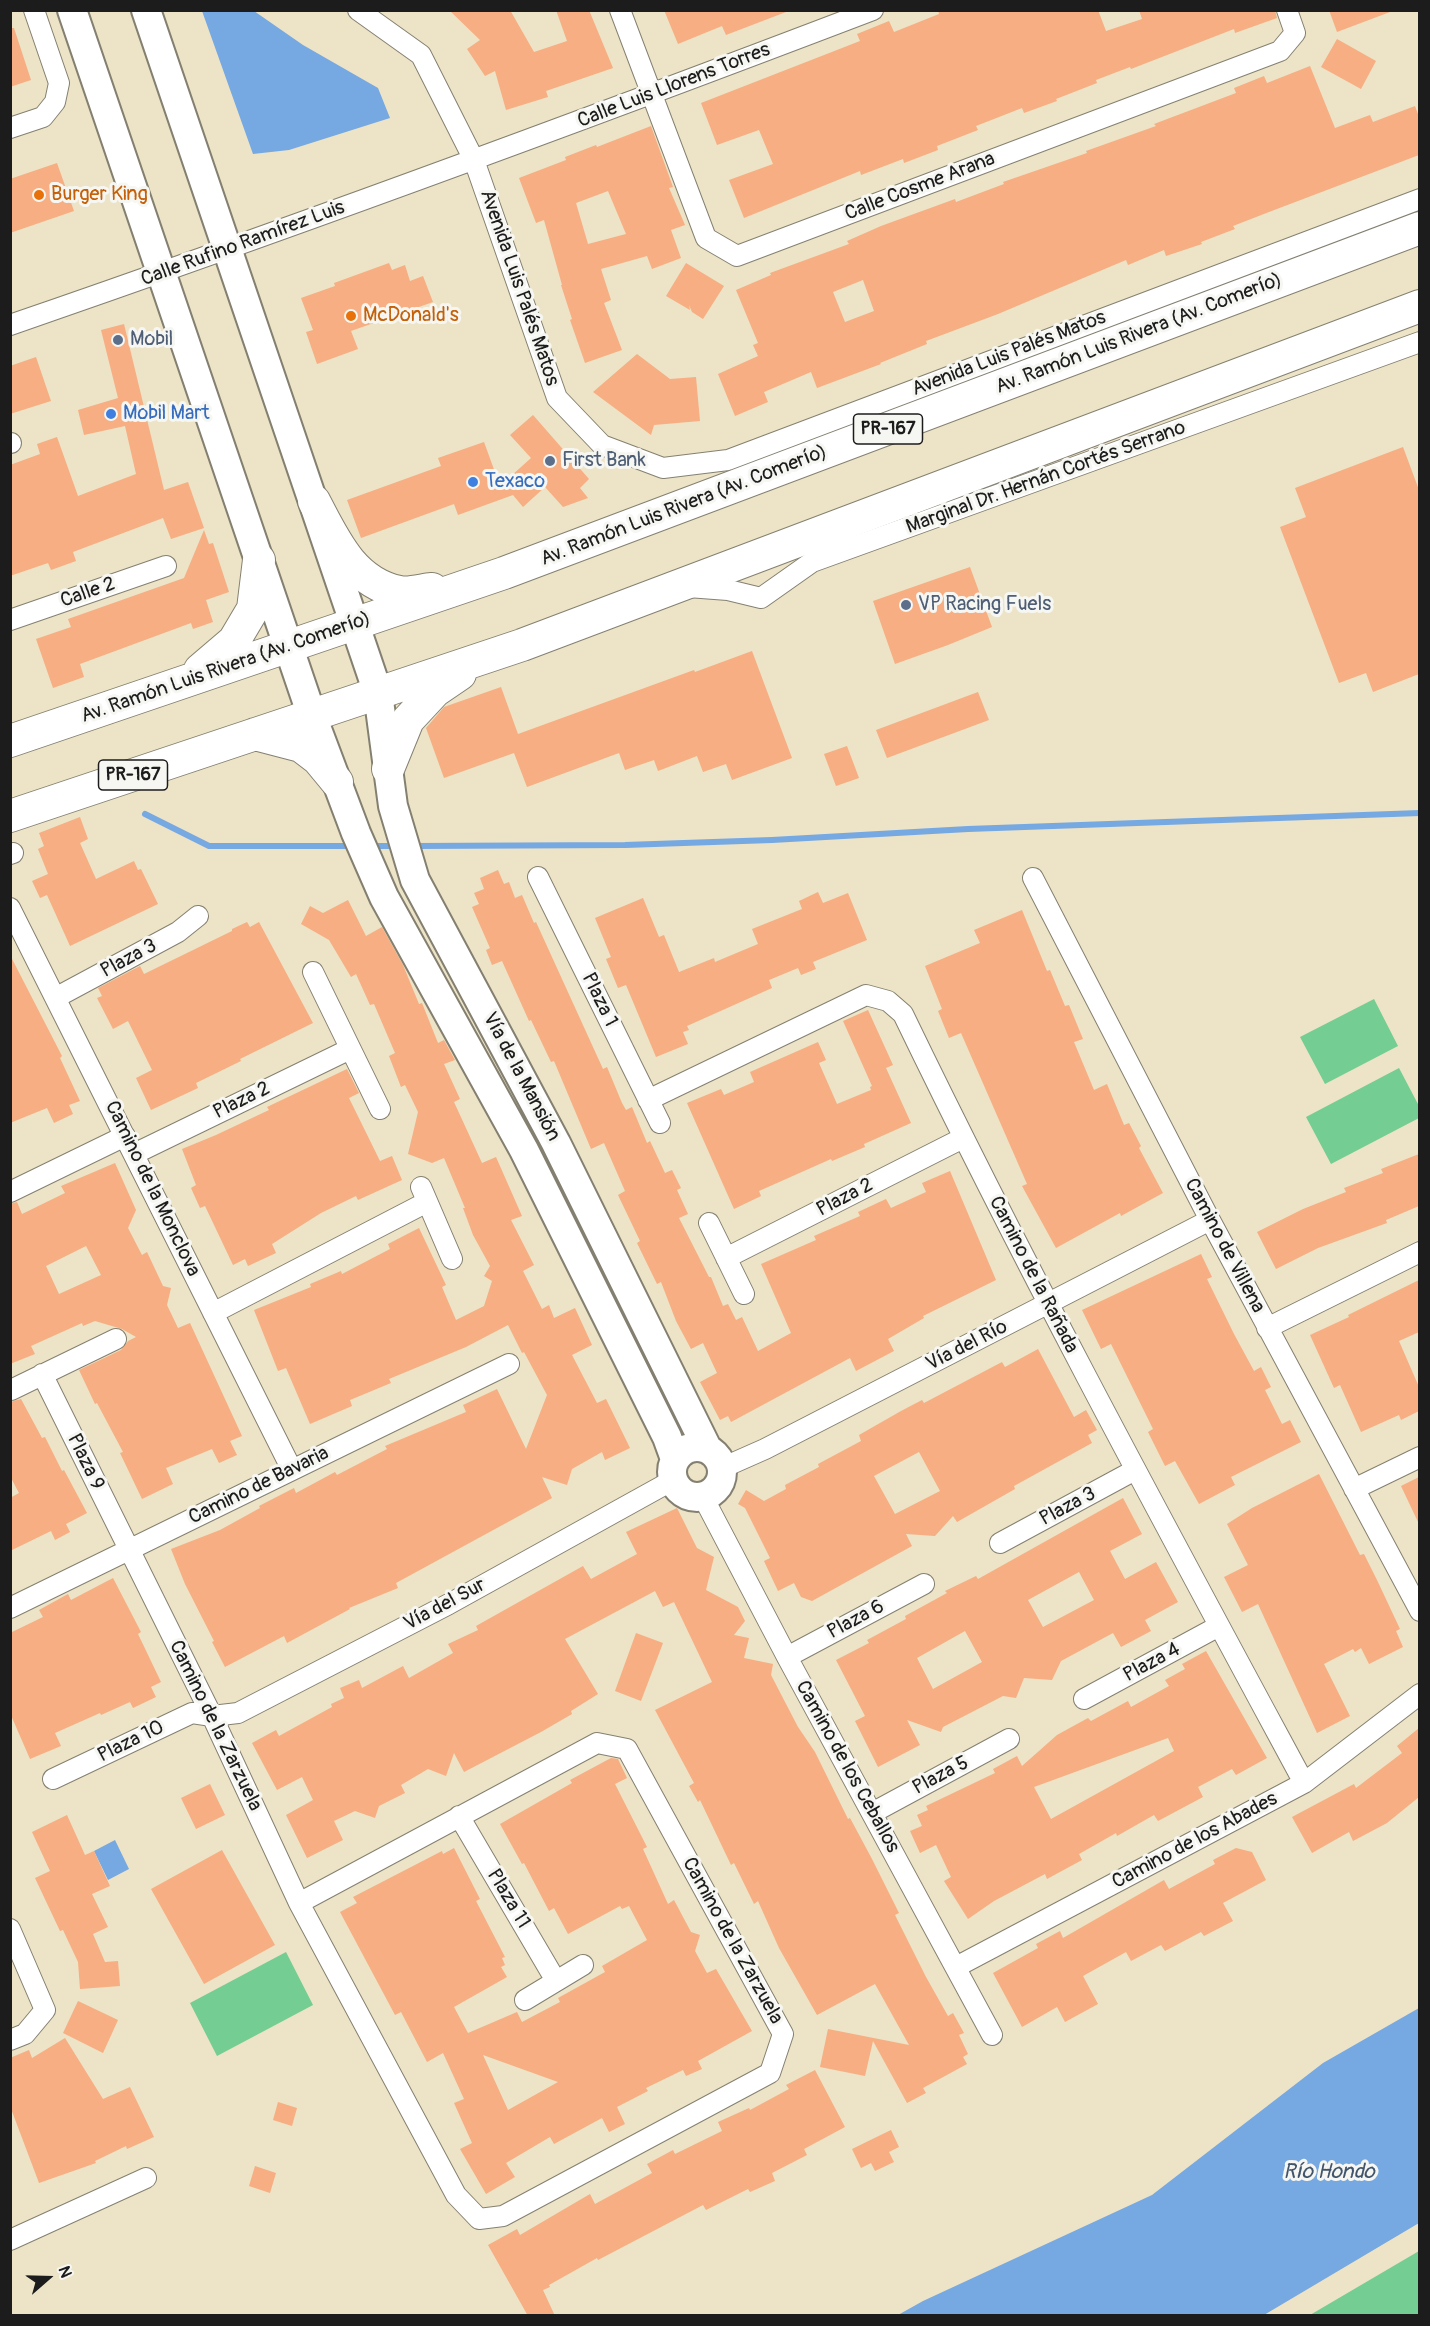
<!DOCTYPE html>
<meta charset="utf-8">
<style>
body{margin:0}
#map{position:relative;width:1430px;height:2326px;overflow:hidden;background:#ede3c6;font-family:Pangolin,sans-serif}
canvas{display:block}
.frame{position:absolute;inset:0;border:12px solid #1c1c1c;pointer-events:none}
.north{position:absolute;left:18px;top:2248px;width:60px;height:60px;-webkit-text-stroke:4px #f6f6f2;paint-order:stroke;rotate:70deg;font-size:16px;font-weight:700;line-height:24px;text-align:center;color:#1c1c1c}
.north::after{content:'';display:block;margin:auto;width:21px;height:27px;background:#1c1c1c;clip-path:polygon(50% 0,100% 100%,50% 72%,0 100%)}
</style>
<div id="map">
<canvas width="1430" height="2326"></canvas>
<div class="frame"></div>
<div class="north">N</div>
</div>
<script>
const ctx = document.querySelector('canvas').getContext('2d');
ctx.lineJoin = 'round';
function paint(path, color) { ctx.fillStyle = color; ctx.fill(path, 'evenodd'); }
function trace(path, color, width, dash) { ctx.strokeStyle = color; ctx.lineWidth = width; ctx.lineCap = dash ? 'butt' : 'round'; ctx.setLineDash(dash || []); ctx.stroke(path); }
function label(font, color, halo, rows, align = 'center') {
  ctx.font = font + ' Pangolin,sans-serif'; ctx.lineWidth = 6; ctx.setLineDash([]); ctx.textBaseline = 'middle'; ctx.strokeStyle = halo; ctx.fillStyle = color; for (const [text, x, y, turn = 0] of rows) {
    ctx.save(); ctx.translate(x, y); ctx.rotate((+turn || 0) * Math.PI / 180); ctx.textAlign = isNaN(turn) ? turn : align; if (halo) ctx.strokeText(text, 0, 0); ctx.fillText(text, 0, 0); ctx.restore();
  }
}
paint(new Path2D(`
 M1374 999 1398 1046 1325 1084 1300 1037Z
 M1399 1068 1419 1106V1118L1331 1164 1306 1117Z
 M286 1952 313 2005 217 2056 190 2003Z
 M1419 2251V2315H1310Z`), '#74cd93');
paint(new Path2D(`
 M202 11H254L303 45 378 88 390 118 289 150 253 154Z
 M115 1840 129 1869 108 1880 94 1851Z
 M1419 2008V2223L1264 2315H898L923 2301 1152 2195 1323 2063Z`), '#76a8e1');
trace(new Path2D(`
 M145 814 209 846H353
 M369 846H398
 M414 846 625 845 772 840 968 829 1420 813`), '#76a8e1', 6);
paint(new Path2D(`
 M449 10H510L534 52 567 41 556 10H589L613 68 546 91 548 97 506 110 495 71 485 76 467 49 480 40Z
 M664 10H785L786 12 726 35 722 26 678 44Z
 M938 10H1098L1106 31 1142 19 1139 10H1275L1277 18 1235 33 1234 29 1131 69 1130 67 1096 80 1097 83 1056 99 1057 101 1024 113 1022 108 976 126 978 130 937 146 938 150 904 163 903 159 861 175 860 171 744 218 729 180 773 164 759 130 717 145 701 103 860 41 857 34 889 21 894 32 939 14Z
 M1329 10H1389L1390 12 1337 32Z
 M10 28H14L31 80 10 87Z
 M1337 39 1376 61 1361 89 1321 67Z
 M1310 66 1335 128 1370 115 1373 122 1415 106 1419 117V155L1269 212 1233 226 1235 229 1201 242 1202 244 1166 256 1164 250 1128 265 1126 260 998 314 926 341 927 344 880 363 881 364 817 388 811 372 764 392 768 402 735 416 718 374 758 356 753 345 758 343 736 290 771 275 770 273 849 244 847 241 881 226 955 199 956 202 1004 184 1003 182 1087 153 1086 151 1156 126 1154 124 1236 93 1234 88 1264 76 1267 83ZM863 280 874 311 845 322 833 292Z
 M651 126 673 187 669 188 685 225 671 230 681 258 652 269 647 256 601 269 611 300 604 303 622 350 585 363 570 320 572 319 561 285H562L544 220 536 223 519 178 566 160 565 157 596 145 597 147ZM608 191 626 234 588 244 576 203Z
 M57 163 74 211 10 233V179Z
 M389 263 392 270 405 265 410 281 423 276 433 302 351 331 358 349 317 364 306 332 313 330 301 298 335 286 334 283Z
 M686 263 724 286 703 319 692 312 689 305 690 310 666 296Z
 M124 324 164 490 188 482 204 528 171 539 163 518 73 552 76 561 51 570 48 563 10 576V465L40 454 37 444 57 437 78 496 136 474 125 426 84 435 78 410 118 398 101 330Z
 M637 354 670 379 696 377 700 421 654 425 651 435 593 392Z
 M36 357 51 401 10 414V366Z
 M533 415 589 479 580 488 588 498 563 507 545 487 523 507 513 495 458 515 454 504 361 538 347 500 441 466 438 458 484 442 500 486 531 458 510 435Z
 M1403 447 1419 490V674L1373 692 1366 673 1339 683 1280 527 1306 517 1295 488Z
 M204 530 209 544 213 543 229 592 206 600 213 622 193 629 191 623 80 664 84 677 53 688 36 639 71 627 68 619 184 578Z
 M970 567 992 627 948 645 895 664 873 601Z
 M752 651 792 758 732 780 726 764 703 772 697 756 658 771 654 760 625 770 619 753 527 787 514 753 444 778 426 728 444 707 501 687 518 734 694 670 695 672Z
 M978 692 989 720 887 758 876 730Z
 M847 746 859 778 836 786 824 754Z
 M80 817 88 839 80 843 96 879 134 861 138 870 141 869 158 904 70 946 47 895 40 898 32 881 48 874 38 849 44 846 39 833Z
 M498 870 504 884 509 882 515 898 522 895 534 923 536 922 603 1069 607 1067 622 1103 626 1110 632 1107 647 1143 650 1141 665 1173 672 1170 681 1188 677 1190 688 1214 679 1218 709 1277H711L723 1306 728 1304 736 1320 742 1317 758 1351 791 1333 761 1264 816 1240 814 1236 860 1216 858 1212 886 1199 891 1208 926 1192 922 1183 950 1171 996 1280 923 1316 924 1318 888 1339 894 1351 856 1371 850 1358 731 1422 728 1416 720 1420 700 1382 717 1373 703 1343 691 1349 676 1321 661 1282 657 1284 637 1243 640 1241 618 1195 625 1191 604 1143 591 1149 554 1061 551 1062 531 1020 529 1021 502 961 492 965 486 950 490 948 472 907 479 904 474 893 484 889 480 878Z
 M818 892 823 903 848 893 867 940 813 962 816 969 801 975 798 968 769 980 772 988 687 1026 689 1030 683 1032 688 1044 656 1057 626 985 618 988 606 959 611 957 595 918 643 898 659 937 664 935 679 972 714 958 715 962 758 944 752 929 802 909 799 901Z
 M348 900 366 936 382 927 403 965 419 1004 422 1003 438 1043 444 1040 455 1060 444 1064 460 1099 454 1102 482 1163 496 1157 522 1216 511 1220 534 1265 523 1271 542 1309 549 1305 554 1318 575 1308 592 1345 572 1355 597 1403 606 1399 630 1448 605 1460 602 1452 572 1469 567 1485 542 1477 552 1498 396 1583 398 1588 349 1608 350 1609 287 1643 284 1636 225 1667 212 1642 214 1641 185 1584 171 1549 220 1530 260 1508 259 1506 294 1488 296 1493 335 1472 337 1475 387 1449 385 1446 466 1412 463 1405 497 1389 526 1449 547 1395 524 1352 522 1353 508 1325 466 1347 389 1379 391 1383 350 1400 352 1406 310 1424 286 1368 278 1371 254 1310 311 1287 310 1284 341 1271 342 1274 390 1249 388 1244 419 1228 446 1285 442 1287 456 1320 484 1306 492 1281 484 1276 490 1266 473 1235 463 1208H465L444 1158 432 1163 408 1154 418 1112 405 1085 401 1087 389 1056 395 1053 374 1004 370 1005 356 974 351 977 329 940 301 924 310 906 323 913Z
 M1022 910 1047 971 1050 970 1065 1006 1069 1005 1083 1039 1074 1042 1094 1090 1107 1084 1124 1125 1129 1123 1141 1146 1139 1148 1163 1193 1121 1216 1120 1213 1056 1248 1022 1186 1027 1184 961 1033 949 1038 938 1011 942 1009 925 966 980 943 974 930Z
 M247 922 250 927 259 922 313 1023 240 1059 241 1061 196 1083 198 1088 151 1110 136 1078 152 1070 128 1021 113 1029 97 998 102 996 98 988 140 966 144 974 232 931V929Z
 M10 955 62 1056 60 1058 80 1101 69 1105 73 1114 54 1123 47 1108 10 1123Z
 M868 1010 893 1065 886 1068 911 1123 864 1144 865 1147 832 1161 831 1159 759 1191 761 1196 734 1209 687 1103 721 1089 724 1095 754 1082 750 1072 818 1042 826 1060 819 1063 837 1104 871 1090 870 1087 872 1086 843 1021Z
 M347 1069 359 1093 349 1098 380 1161 392 1156 402 1180 358 1200 356 1196 321 1213 272 1244 276 1253 248 1266 245 1259 233 1265 205 1206 200 1208 191 1188 196 1185 182 1149 216 1135 269 1110 267 1107Z
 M1419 1154V1206L1386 1220 1387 1223 1318 1248 1276 1269 1257 1232 1303 1209 1346 1192 1344 1188 1383 1173 1381 1169Z
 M115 1163 136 1210 128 1228 142 1255 147 1252 163 1286 171 1288 167 1305 178 1328 190 1323 242 1436 230 1441 237 1455 219 1463 212 1449 166 1468 173 1484 142 1499 120 1453 123 1452 97 1403 95 1404 79 1370 121 1350 128 1341 136 1337 122 1329 95 1321 83 1326 82 1323 31 1346 35 1354 10 1364V1204L17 1202 22 1214 65 1193 61 1186ZM86 1246 101 1275 59 1294 46 1266Z
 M1201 1254 1212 1277 1207 1279 1234 1334 1254 1371 1261 1367 1271 1387 1265 1390 1282 1424 1290 1420 1301 1442 1231 1477 1235 1485 1199 1504 1175 1461 1165 1466 1148 1432 1153 1429 1111 1344 1101 1349 1082 1310Z
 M1419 1280V1332L1399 1341 1419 1387V1411L1401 1420 1399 1415 1361 1432 1340 1385 1334 1388 1310 1335 1349 1317 1348 1315Z
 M1038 1349 1074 1417 1086 1410 1097 1430 1088 1435 1092 1443 1014 1486 1015 1489 957 1522 953 1516 935 1536 906 1534 912 1546 812 1601 801 1597 794 1583 778 1591 764 1561 770 1558 745 1508 738 1504 746 1490 764 1501 786 1489 785 1485 819 1467 818 1464 861 1441 859 1435 901 1411 922 1400 924 1403 1002 1362 1005 1367ZM919 1452 940 1491 895 1514 874 1476Z
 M21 1399 42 1438 45 1437 62 1471 64 1470 87 1513 66 1524 70 1532 55 1540 51 1531 10 1551V1498L19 1493 10 1476V1402Z
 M1319 1474 1360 1555 1364 1554 1377 1580 1400 1629 1396 1631 1403 1647 1369 1664 1361 1648 1355 1652 1353 1649 1324 1664 1350 1716 1317 1733 1258 1604 1242 1612 1224 1577 1248 1565 1227 1524 1252 1508Z
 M1419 1477V1524L1401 1486Z
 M1123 1498 1142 1534 1110 1551 1125 1579 1156 1562 1178 1602 1145 1620 1151 1631 1121 1647 1113 1633 1061 1661 1052 1680 1024 1678 1016 1698 1003 1696 943 1727 941 1732 907 1720 920 1745 878 1767 855 1721 865 1716 836 1660 869 1643 867 1640 906 1619 905 1616 947 1593 945 1591 976 1576 978 1579ZM1079 1572 1094 1600 1043 1627 1028 1600ZM965 1631 982 1662 933 1689 917 1658Z
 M677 1508 697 1548 714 1557 706 1590 738 1607 745 1621 734 1635 749 1638 744 1658 773 1664 771 1675 798 1727 815 1752 848 1819 850 1818 872 1859 899 1913 895 1915 926 1977 948 2016 953 2013 964 2033 959 2035 968 2054 963 2057 967 2064 923 2088 926 2093 907 2103 873 2041 865 2076 820 2067 828 2029 909 2045 875 1984 817 2015 779 1948 758 1901 754 1904 734 1863 731 1865 700 1800 698 1802 689 1786 694 1783 655 1710 712 1682 674 1602 663 1607 655 1591 565 1639 598 1694 571 1711 572 1714 541 1732 464 1772 454 1753 446 1776 428 1769 401 1785 405 1793 379 1806 375 1818 355 1811 334 1821 343 1840 307 1858 286 1815 313 1800 302 1777 277 1790 252 1743 276 1730 279 1736 332 1707 331 1704 344 1698 340 1688 359 1680 362 1688 403 1666 409 1678 453 1653 448 1644 478 1630 476 1626 583 1566 591 1579 637 1554 626 1532Z
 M113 1578 141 1632 138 1634 161 1682 151 1687 156 1697 133 1708 130 1702 101 1715 100 1713 55 1733 61 1746 30 1759 10 1713V1633L43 1617 39 1610 68 1594 71 1600Z
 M636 1633 663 1643 641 1701 615 1691Z
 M1206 1651 1267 1758 1236 1775 1232 1769 1198 1787 1203 1797 1158 1821 1154 1815 1117 1836 1116 1833 1079 1854 1082 1860 1047 1879 1045 1874 994 1901 968 1919 944 1881 951 1877 936 1845 920 1853 910 1831 922 1826 917 1815 928 1810 926 1806 995 1773 993 1769 1017 1756 1022 1766 1057 1735 1088 1718 1091 1721 1128 1701 1131 1707 1169 1686 1165 1680 1185 1669 1182 1664ZM1168 1738 1174 1751 1051 1819 1034 1787Z
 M1419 1728V1797L1387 1823 1353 1841 1349 1832 1312 1853 1292 1817 1354 1784 1356 1788 1402 1753 1397 1746Z
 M611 1758 618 1759 627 1778 615 1784 647 1847 643 1849 668 1904 674 1900 691 1932 700 1935 695 1951 707 1973 716 1969 752 2031 698 2061 702 2069 686 2076 683 2070 646 2088 648 2091 617 2107 625 2124 609 2132 602 2118 554 2144 550 2137 506 2163 515 2177 486 2194 460 2149 472 2143 454 2103 464 2099 443 2053 427 2062 401 2012 395 2015 340 1912 357 1903 353 1897 442 1851 443 1854 454 1848 480 1899 476 1901 505 1957 502 1958 505 1965 501 1967 507 1977 454 2007 468 2033 517 2012 522 2022 560 2002 558 1998 605 1972 602 1966 647 1940 629 1906 622 1909 620 1906 568 1934 554 1908 549 1911 524 1863 522 1864 500 1824 572 1783 570 1780ZM483 2055 558 2082 508 2110Z
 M210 1784 225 1815 196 1829 181 1798Z
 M67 1815 85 1855 94 1851 110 1886 92 1894 108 1927 93 1934 105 1962 118 1961 120 1986 80 1989 78 1962 63 1930 60 1931 35 1878 50 1871 32 1832Z
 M1236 1848 1252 1852 1266 1880 1223 1903 1233 1921 1204 1936 1201 1932 1165 1951 1161 1945 1131 1961 1126 1952 1083 1976 1098 2004 1065 2022 1057 2007 1022 2027 993 1973 1038 1948 1036 1944 1060 1931 1063 1938 1164 1880 1169 1889 1215 1864 1213 1860Z
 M222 1850 275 1945 204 1984 151 1889Z
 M78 2001 118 2020 103 2053 63 2033Z
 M65 2038 103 2099 130 2087 154 2137 127 2149 126 2146 95 2161 96 2163 39 2183 10 2106V2058L29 2050 32 2058Z
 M815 2070 845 2127 804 2149 807 2155 772 2173 775 2181 750 2192 748 2189 706 2210 703 2205 598 2260 597 2258 549 2285 550 2287 543 2290 555 2316H528L488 2245 517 2229 520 2235 590 2194 595 2204 652 2173 647 2164 673 2150 675 2154 722 2131 718 2122 749 2108 750 2110 789 2089 786 2085Z
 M278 2102 297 2108 292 2126 273 2120Z
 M891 2130 899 2147 889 2152 894 2162 875 2171 871 2163 861 2168 852 2149Z
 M255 2166 276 2173 270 2193 249 2186Z`), '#f6ae82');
const street = new Path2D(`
 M358 10 421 55 474 160 557 398 602 445 663 468 728 460 1420 199
 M620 10 706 238 737 256 1280 51 1295 33 1287 10
 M10 128 43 117 55 102 59 83 34 10
 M10 325C300 225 587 119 873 10
 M10 443H11
 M688 587 728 590 761 598 812 562 1420 342
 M10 620 166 566
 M10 854 13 853
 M538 877 660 1123
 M1033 878 1210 1220 1420 1611
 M10 908 292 1470
 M313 972 380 1109
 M57 997 178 932 198 916
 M648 1100 866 995 888 1001 903 1014C1029 1275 1167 1529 1304 1783
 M134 1154 350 1049
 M421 1187 452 1259
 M10 1192 125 1136
 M709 1223 744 1294
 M726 1258 963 1138
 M213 1313 427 1202
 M1267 1328 1420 1252
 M42 1374 212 1716 299 1903 456 2195 479 2219 503 2216 770 2073 783 2034 627 1749 597 1743 299 1903
 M11 1390 116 1339
 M722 1468 765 1449 1210 1220
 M1354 1489 1420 1457
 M703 1497 787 1657 992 2035
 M1000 1543 1135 1470
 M10 1608 509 1364
 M787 1657 924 1584
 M1084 1699 1219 1626
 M53 1779 192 1713 212 1716 238 1713 449 1604 673 1480
 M872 1813 1009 1739
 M459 1816 556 1981
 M10 1929 45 2010 25 2034 10 2040
 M956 1967 1304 1783 1420 1694
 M525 2000 583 1965
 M10 2240 146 2178`);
const secondary = new Path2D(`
 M72 10 312 716 356 833 384 897 524 1150 667 1437 675 1459
 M146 10 378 693 393 806 415 880 556 1143 707 1448
 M672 1472a25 25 0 1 1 50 0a25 25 0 1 1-50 0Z`);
const primary = new Path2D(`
 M314 501C334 539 352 582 399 592 409 594 422 590 432 589
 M200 670 234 641 253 609 259 560
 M255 734 301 746 318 759 337 782
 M10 741 504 573 1420 228
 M388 769 408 720 435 691 460 674
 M10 816 522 645 1420 306`);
trace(street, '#848071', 22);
trace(secondary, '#848071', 32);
trace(primary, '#848071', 34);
trace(street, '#fff', 20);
trace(secondary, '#fff', 28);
trace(primary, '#fff', 32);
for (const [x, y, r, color] of [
 [39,195,6,"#e8710a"],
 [351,316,6,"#e8710a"],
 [118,340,6,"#5c6f8a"],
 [111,414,6,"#3f7fe0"],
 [550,461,6,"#5c6f8a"],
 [473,482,6,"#3f7fe0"],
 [906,605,6,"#5c6f8a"]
]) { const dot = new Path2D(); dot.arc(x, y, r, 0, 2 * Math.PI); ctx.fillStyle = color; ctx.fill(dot); trace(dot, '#f6f6f2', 2); }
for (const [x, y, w] of [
 [888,429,69],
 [133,775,69]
]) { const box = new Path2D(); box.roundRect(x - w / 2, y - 15, w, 30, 4.5); ctx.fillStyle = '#f6f6f2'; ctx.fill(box); trace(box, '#1c1c1c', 1.5); }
label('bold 18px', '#1c1c1c', null, [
 ["PR-167",888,429],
 ["PR-167",133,775]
]);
label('20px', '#1c1c1c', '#f6f6f2', [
 ["Calle Luis Llorens Torres",674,86,-21],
 ["Calle Cosme Arana",920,187,-21],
 ["Calle Rufino Ramírez Luis",243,244,-20],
 ["Avenida Luis Palés Matos",519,288,71],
 ["Av. Ramón Luis Rivera (Av. Comerío)",1139,334,-21],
 ["Avenida Luis Palés Matos",1009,354,-21],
 ["Marginal Dr. Hernán Cortés Serrano",1046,478,-20],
 ["Av. Ramón Luis Rivera (Av. Comerío)",684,506,-21],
 ["Calle 2",88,593,-19],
 ["Av. Ramón Luis Rivera (Av. Comerío)",226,668,-19],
 ["Plaza 3",129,959,-28],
 ["Plaza 1",599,1000,64],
 ["Vía de la Mansión",521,1077,62],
 ["Plaza 2",242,1101,-26],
 ["Camino de la Monclova",152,1189,64],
 ["Plaza 2",845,1198,-27],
 ["Camino de Villena",1224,1246,62],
 ["Camino de la Rañada",1033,1275,63],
 ["Vía del Río",967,1346,-27],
 ["Plaza 9",85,1462,64],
 ["Camino de Bavaria",259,1486,-26],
 ["Plaza 3",1068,1507,-28],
 ["Vía del Sur",445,1605,-28],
 ["Plaza 6",856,1620,-28],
 ["Plaza 4",1152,1663,-28],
 ["Camino de la Zarzuela",215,1726,64],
 ["Plaza 10",131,1742,-26],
 ["Camino de los Ceballos",847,1767,61],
 ["Plaza 5",941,1776,-28],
 ["Camino de los Abades",1195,1841,-28],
 ["Plaza 11",508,1899,59],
 ["Camino de la Zarzuela",732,1941,61]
]);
label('20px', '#c56008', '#f6f6f2', [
 ["Burger King",51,195],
 ["McDonald's",363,316]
], 'left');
label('20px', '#4e5e75', '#f6f6f2', [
 ["Mobil",130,340],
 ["First Bank",562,461],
 ["VP Racing Fuels",918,605]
], 'left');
label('20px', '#366cbe', '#f6f6f2', [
 ["Mobil Mart",123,414],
 ["Texaco",485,482]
], 'left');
label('italic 21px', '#40546b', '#f6f6f2', [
 ["Río Hondo",1329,2173]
]);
</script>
